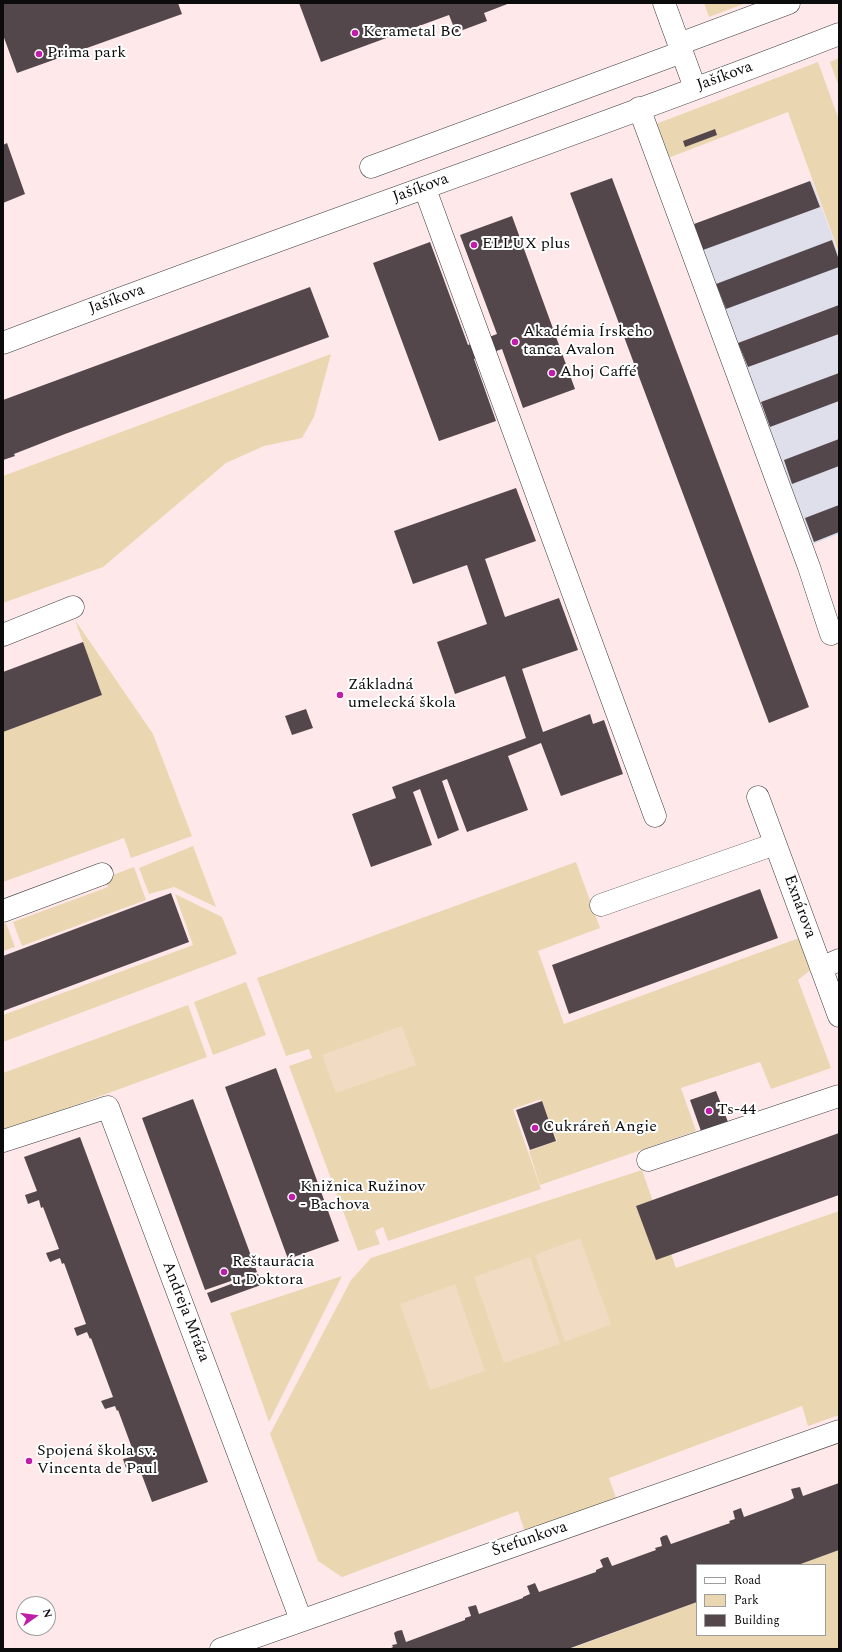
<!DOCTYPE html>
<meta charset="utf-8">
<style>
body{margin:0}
#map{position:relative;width:842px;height:1652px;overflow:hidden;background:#ffe8e9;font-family:Spectral,serif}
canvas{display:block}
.frame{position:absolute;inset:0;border:4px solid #0b0b0b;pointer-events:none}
.legend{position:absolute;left:696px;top:1564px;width:130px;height:72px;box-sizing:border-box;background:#fff;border:1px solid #9d9d9d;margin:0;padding:5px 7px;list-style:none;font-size:12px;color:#0b0b0b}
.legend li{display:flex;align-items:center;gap:8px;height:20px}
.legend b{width:20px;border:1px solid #9d9d9d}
.north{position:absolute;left:16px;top:1596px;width:40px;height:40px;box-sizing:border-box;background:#fff;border:1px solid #9d9d9d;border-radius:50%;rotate:76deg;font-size:11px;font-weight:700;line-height:16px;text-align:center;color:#0b0b0b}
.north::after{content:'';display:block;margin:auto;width:14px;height:18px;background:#c01eaa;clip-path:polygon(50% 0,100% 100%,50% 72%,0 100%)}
</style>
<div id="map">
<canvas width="842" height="1652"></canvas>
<div class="frame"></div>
<ul class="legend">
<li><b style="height:5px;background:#fff"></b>Road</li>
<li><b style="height:11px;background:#ead7b1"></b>Park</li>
<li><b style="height:11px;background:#54474c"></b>Building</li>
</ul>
<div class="north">N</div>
</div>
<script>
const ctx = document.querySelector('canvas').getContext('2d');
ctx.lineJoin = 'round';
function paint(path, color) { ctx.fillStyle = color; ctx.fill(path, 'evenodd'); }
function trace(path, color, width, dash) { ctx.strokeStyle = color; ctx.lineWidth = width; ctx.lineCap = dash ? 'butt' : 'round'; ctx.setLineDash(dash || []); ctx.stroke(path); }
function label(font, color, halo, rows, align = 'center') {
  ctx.font = font + ' Spectral,serif'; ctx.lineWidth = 4; ctx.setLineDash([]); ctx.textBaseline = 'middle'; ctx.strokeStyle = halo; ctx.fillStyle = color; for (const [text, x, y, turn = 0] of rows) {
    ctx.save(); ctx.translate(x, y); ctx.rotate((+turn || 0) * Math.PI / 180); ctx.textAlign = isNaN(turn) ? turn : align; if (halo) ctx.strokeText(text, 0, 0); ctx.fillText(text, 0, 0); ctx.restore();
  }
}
paint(new Path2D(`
 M812 181 839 255V534L811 545 694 225Z`), '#dfdeeb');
paint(new Path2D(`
 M704 3H746L709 17Z
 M839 58V87L830 62Z
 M818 62 839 120V253L788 112 668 158 656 124Z
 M331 354 314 417 302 438 264 446 226 463 103 567 3 603V476Z
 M75 620 153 734 192 836 131 858 124 838 3 882V732L102 695Z
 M193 846 216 907 174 887 149 894 139 868Z
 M576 862 600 928 538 951 564 1024 802 937 813 968 798 980 831 1068 771 1089 760 1062 681 1088 696 1131 540 1185 529 1151 557 1141 541 1099 513 1109 541 1189 388 1241 383 1227 375 1231 380 1244 358 1251 289 1066 312 1058 309 1049 286 1056 257 978Z
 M134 867 146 900 22 946 13 922 108 887 105 878Z
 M175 894 222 917 237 954 3 1042V1015L193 945Z
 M6 923 15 947 3 951V924Z
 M246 982 266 1035 213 1055 194 1002Z
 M188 1005 207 1057 5 1131 3 1127V1073Z
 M642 1170 676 1268 839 1211V1415L808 1426 802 1406 609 1478 616 1498 525 1532 518 1511 342 1577 318 1561 270 1434 351 1280 371 1258Z
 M342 1276 269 1422 230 1313Z
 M839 1550V1649H570L697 1602V1635H825V1565H798Z`), '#ead7b1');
paint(new Path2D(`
 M402 1026 416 1065 336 1093 322 1055Z
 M580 1238 611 1324 565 1342 535 1255Z
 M530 1257 560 1344 504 1363 474 1277Z
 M455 1284 485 1371 430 1390 400 1304Z`), '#f1dbc3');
paint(new Path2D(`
 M3 3H178L182 14 17 73 3 35Z
 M299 3H510L484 13 487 21 452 34 451 32 455 30 449 15 321 62Z
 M715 129 717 135 685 147 683 141Z
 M7 143 25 194 3 203V145Z
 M612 178 809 707 769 723 570 193Z
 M810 181 820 207 703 250 694 224Z
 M512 216 575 389 523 408 502 349 474 359 496 421 439 441 373 263 430 242 468 345 497 334 460 235Z
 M832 240 839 260V267L726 309 716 284Z
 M310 287 329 337 65 434 14 454 15 456 3 460V400Z
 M839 305V334L748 367 738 343Z
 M839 373V401L770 427 761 402Z
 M839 439V466L792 484 784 460Z
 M516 488 536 541 485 559 505 617 559 598 578 650 522 669 543 732 590 714 593 724 604 720 623 774 561 796 541 743 508 756 528 810 467 832 447 779 442 781 459 830 438 839 420 789 413 792 432 845 371 867 352 814 396 798 392 787 526 738 505 676 455 694 437 642 487 624 467 565 413 584 394 531Z
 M839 505V532L814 542 805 518Z
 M83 642 102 695 3 732V672Z
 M306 709 313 728 292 735 285 716Z
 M760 889 778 938 569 1014 552 965Z
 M171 893 189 942 3 1011V956Z
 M276 1068 339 1241 288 1259 225 1087Z
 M716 1091 728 1122 701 1131 690 1100Z
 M193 1099 257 1272 205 1290 142 1118Z
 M542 1101 556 1141 530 1150 516 1110Z
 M839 1133V1195L656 1260 636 1206Z
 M80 1137 208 1482 152 1502 140 1470 136 1464 126 1468 123 1459 135 1456 118 1410 117 1411 115 1406 105 1409 101 1401 113 1397 91 1338 90 1339 87 1332 77 1336 74 1328 86 1324 64 1263 62 1264 60 1258 50 1262 48 1258 46 1253 59 1249 43 1207 41 1208 39 1200 28 1204 25 1195 37 1191 24 1157Z
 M258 1274 261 1285 211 1303 207 1293Z
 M839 1483V1550L798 1565H697V1602L568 1649H389L393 1647 392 1645 397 1644 394 1633 397 1631 402 1630 406 1642 465 1620V1618L471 1616 468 1607 476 1605 479 1614 523 1598V1597L530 1594 527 1586 530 1585 535 1583 539 1592 596 1572V1570L603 1567 600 1560 604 1558 608 1557 612 1566 656 1550 655 1548 662 1546 660 1538 663 1536 667 1535 671 1544 730 1523 729 1521 735 1519 733 1511 741 1508 744 1517 788 1501 794 1498 791 1489 800 1487 803 1496Z`), '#54474c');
const minor = new Path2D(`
 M664 3 695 88
 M679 44 789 3
 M639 108 809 567 831 634
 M371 167 682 52
 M425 189C500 398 579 607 655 816
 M3 343C280 236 562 142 839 34
 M3 635 73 607
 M758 797 839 1016
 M601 905 775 844
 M3 911 102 874
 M821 968 839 960
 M3 1141 108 1107 301 1620
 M648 1160 839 1096
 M221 1649 839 1431`);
trace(minor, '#3e3e3e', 23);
trace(minor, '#fff', 22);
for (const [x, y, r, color] of [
 [355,33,4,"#c01eaa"],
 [39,54,4,"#c01eaa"],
 [474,245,4,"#c01eaa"],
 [515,342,4,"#c01eaa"],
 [552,373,4,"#c01eaa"],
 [340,695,4,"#c01eaa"],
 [709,1111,4,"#c01eaa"],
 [535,1128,4,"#c01eaa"],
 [292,1197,4,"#c01eaa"],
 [224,1272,4,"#c01eaa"],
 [29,1461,4,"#c01eaa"]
]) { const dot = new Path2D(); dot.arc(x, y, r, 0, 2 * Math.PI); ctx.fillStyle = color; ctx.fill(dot); trace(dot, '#fff', 1.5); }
label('16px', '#0b0b0b', '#fff', [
 ["Kerametal BC",363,33],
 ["Prima park",47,54],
 ["ELLUX plus",482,245],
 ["Akadémia Írskeho",523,333],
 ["tanca Avalon",523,351],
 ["Ahoj Caffé",560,373],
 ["Základná",348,686],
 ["umelecká škola",348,704],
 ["Ts-44",717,1111],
 ["Cukráreň Angie",543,1128],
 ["Knižnica Ružinov",300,1188],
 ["- Bachova",300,1206],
 ["Reštaurácia",232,1263],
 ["u Doktora",232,1281],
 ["Spojená škola sv.",37,1452],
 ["Vincenta de Paul",37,1470]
], 'left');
label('16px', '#0b0b0b', '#fff', [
 ["Jašíkova",725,77,-20],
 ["Jašíkova",421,189,-20],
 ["Jašíkova",117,300,-20],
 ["Exnárova",799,907,70],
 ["Andreja Mráza",185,1312,69],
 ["Štefunkova",530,1540,-19]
]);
</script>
